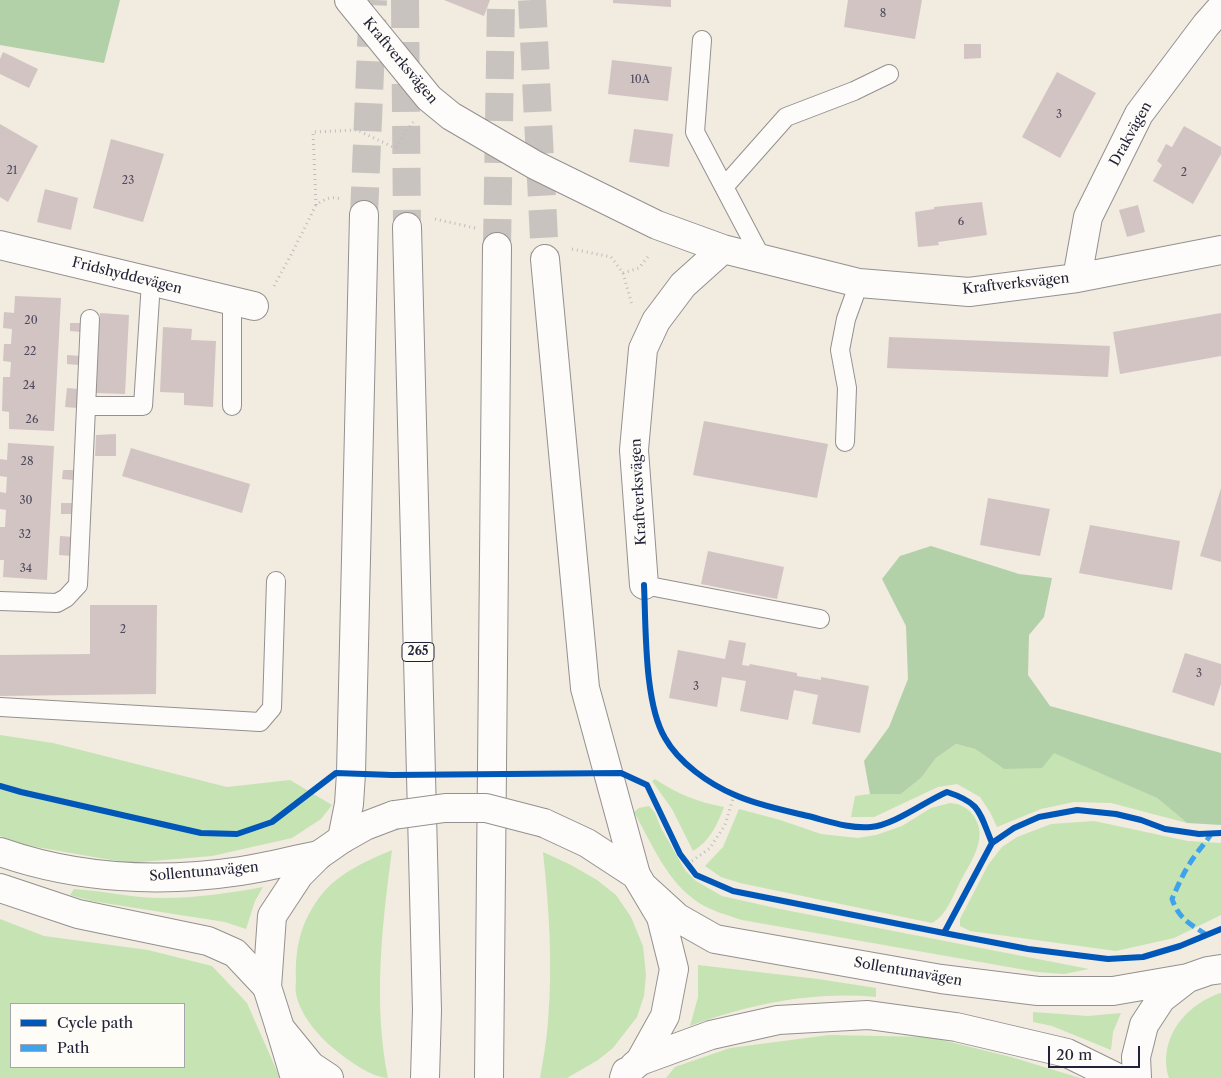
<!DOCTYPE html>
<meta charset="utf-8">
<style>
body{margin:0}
#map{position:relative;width:1221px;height:1078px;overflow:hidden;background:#f1ebe0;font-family:"Libre Caslon Text",serif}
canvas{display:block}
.legend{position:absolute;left:10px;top:1003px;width:175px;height:65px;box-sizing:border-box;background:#fdfcf7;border:1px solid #a5a5ac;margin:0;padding:6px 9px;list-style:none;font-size:15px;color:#22223b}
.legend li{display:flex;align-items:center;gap:10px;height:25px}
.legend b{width:25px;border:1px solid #a5a5ac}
.scale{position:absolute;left:1048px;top:1046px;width:92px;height:22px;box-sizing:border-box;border:2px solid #22223b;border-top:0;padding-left:6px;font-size:15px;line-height:18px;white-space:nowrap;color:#22223b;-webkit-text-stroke:4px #fdfcf7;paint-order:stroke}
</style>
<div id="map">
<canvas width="1221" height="1078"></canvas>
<ul class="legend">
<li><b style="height:6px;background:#0057b8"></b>Cycle path</li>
<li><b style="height:6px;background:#3ea2ec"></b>Path</li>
</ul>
<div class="scale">20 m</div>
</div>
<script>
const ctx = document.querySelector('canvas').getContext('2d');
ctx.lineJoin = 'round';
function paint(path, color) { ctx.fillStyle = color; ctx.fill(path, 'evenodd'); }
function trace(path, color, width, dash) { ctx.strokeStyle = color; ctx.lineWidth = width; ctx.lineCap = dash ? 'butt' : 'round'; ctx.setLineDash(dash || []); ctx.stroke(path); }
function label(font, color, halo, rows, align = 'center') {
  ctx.font = font + ' "Libre Caslon Text",serif'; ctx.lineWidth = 4.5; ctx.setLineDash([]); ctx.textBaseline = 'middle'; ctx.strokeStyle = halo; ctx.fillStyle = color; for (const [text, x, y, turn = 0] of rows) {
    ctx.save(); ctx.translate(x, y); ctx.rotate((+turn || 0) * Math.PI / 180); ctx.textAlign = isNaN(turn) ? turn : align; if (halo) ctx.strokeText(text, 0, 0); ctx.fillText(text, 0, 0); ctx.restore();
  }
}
paint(new Path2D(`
 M0 735 53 743 227 787 290 780 332 805 321 819 292 838 212 856 128 863 25 845 0 836Z
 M956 744 975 749 1004 769 1054 752 1157 798 1187 823 1111 803 1074 802 1041 809 997 827 990 812 980 797 957 784 938 787 874 817H851L855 796 870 794H901L921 778 936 758Z
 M655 779C677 794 698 802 724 807 717 825 710 841 693 851L672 809 652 781Z
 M950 803C961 804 969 808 975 818 988 839 970 863 960 882 953 896 946 916 932 923L740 883 721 877 705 866 723 847 739 809 780 820 821 834 858 838 876 835 902 826 931 808Z
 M649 806 655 813 661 828 685 870 696 881 722 896 780 909 1089 969 1064 974 1037 972 742 920C727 915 712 911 699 903 667 882 652 844 634 812L639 808Z
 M1094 821 1188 841 1221 843V915L1174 938 1116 951 970 931 960 926V919L988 865 1002 847 1017 837 1051 824Z
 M392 850C382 925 373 1003 388 1078 373 1078 349 1061 338 1052 320 1038 301 1017 296 994 295 990 296 984 296 979 295 946 301 921 322 894 339 873 368 860 392 850Z
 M543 852 571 865 597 880 616 895 631 917 643 946 646 975 644 996 637 1017 613 1048 598 1060 567 1078H540C543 1059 547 1040 548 1021 553 964 549 908 543 852Z
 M263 887 255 901 246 929 225 922 91 901 70 895 74 889C104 891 133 898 163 898 196 898 231 893 263 887Z
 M0 919 44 936 148 950 212 966 247 1003 280 1078H0ZM11 1004H184V1067H11Z
 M698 965 818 979 876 988V997C814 991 749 1004 690 1026L698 997Z
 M1221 993V1078H1169C1157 1039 1186 1004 1221 993Z
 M1033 1012 1088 1016 1121 1013 1113 1032 1111 1050 1052 1026 1033 1022Z
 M829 1035 930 1037 1011 1057 1080 1078H666L675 1067 730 1048Z`), '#c6e3b4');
paint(new Path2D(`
 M0 0H120L104 63 0 45Z
 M931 546 1019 574 1052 578 1044 617 1029 635 1028 675 1050 706 1221 753V825L1187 823 1157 798 1054 753 1042 768 1004 769 975 749 956 744 936 758 921 778 901 794H870L864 761 889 727 908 679 906 626 882 579 900 556Z`), '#b3d1a8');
paint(new Path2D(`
 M444 0H490L484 16Z
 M613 0H671V7L613 3Z
 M848 0H922L915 39 844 27Z
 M964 44H981V58L964 59Z
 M3 52 38 69 29 88 0 74V59Z
 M612 60 672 67 668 101 608 94Z
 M1057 72 1096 93 1060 158 1022 137Z
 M0 124 38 146 8 202 0 197Z
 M1184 126 1221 147V154L1193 204 1153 181 1162 165 1157 161 1166 144 1172 147Z
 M634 129 673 134 669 167 629 162Z
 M111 139 164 154 143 222 93 208Z
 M45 189 78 198 71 230 37 222Z
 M982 202 987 235 938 242 939 245 918 247 915 212 934 209V207Z
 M1138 205 1145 232 1127 237 1119 210Z
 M15 296 61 298 54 431 9 429V412L2 411 3 377H10L11 362 3 361 4 344H11L12 329 3 328 4 312 14 313Z
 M100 313 129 315 125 394 95 393Z
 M1221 313V356L1120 374 1113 332Z
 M70 323H81V332L70 331Z
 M163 327 192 329 191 340 216 341 213 407 184 405V393L160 392Z
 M889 337 1110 346 1108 377 887 368Z
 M67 355 80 356 79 365 67 364Z
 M67 388 78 389 77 408 65 407Z
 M704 421 828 444 817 498 693 475Z
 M116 434V456H95L96 435Z
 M8 443 54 446 47 580 3 577 4 560H0V527H5L6 510 0 509V492L6 493 7 477 0 476V459L7 460Z
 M131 448 250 484 242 513 122 476Z
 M63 470H74L73 480 62 479Z
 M1221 488V562L1200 556Z
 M988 498 1050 509 1040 556 980 545Z
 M61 503H74V514H61Z
 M1090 525 1180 541 1172 590 1079 573Z
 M60 536 73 537 72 556 59 555Z
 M708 551 784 567 777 599 701 584Z
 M90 605H157L156 694 0 696V655L90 654Z
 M729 640 746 643 742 665 749 666 750 664 797 673V676L821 680V677L869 686 860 733 812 724 818 695 794 690 788 720 740 711 746 681 722 677 717 707 669 698 678 650 725 659Z
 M1185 653 1221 664V684L1214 706 1172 692Z`), '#d3c4c4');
trace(new Path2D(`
 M405 0 407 227
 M532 0 545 259
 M364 215 373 0
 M497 247 501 0`), '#c8c3bf', 28, [28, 14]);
const service = new Path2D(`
 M702 40 695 132 762 259
 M724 187 786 117 854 91 889 74
 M86 406H143L151 282
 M232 406V301
 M845 442 847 388 840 350 846 319 859 283
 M644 585 820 619
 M0 601 57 603 66 598 78 585 90 319
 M0 707 260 722 272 708 276 581`);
const minor = new Path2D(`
 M349 0 429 98 451 116 535 165 657 225 723 249 859 283 969 292 1077 278 1221 250
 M0 245 254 306
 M1077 278 1088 217 1139 114 1206 25 1221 8
 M644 585 634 450 643 349 656 321 683 285 723 249`);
const tertiary = new Path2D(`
 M0 852C77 879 161 883 241 871 267 867 293 860 319 855
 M0 888 78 914 208 941 235 953 267 987`);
const secondary = new Path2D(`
 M544 823 587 843 636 875 661 917 674 969 665 1016 640 1061 634 1066
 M645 888 678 918 715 939 941 979 1038 991H1113L1188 978
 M640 1061 711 1035 778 1020 868 1015 956 1027 1067 1053 1118 1078
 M329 1078 311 1066 280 1028 267 987 272 916 299 875 319 855 342 839 365 826 394 815
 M1137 1078 1136 1057 1144 1025 1161 999 1188 978 1208 971 1221 969`);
const motorway = new Path2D(`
 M407 227 427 1010 425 1078
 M545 259 585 688 636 875
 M342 839 349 804 351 773 364 215
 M280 1028 295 1078
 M489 1078 497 247
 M624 1078 626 1072`);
trace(service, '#94908f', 20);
trace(minor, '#94908f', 30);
trace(tertiary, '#94908f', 30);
trace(secondary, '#94908f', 30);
trace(motorway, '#94908f', 30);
trace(new Path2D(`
 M316 205 313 132 357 130 395 148 413 122
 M435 219 475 228
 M572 249 611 257 623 273 632 305
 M623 273 639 268 650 254
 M274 286 292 253 316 205C324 199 331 196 341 199
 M688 864 710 848 725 825 734 795`), '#bebdbe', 3, [1, 4]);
trace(service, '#fdfcfa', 18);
trace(minor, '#fdfcfa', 28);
trace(tertiary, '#fdfcfa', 28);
trace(secondary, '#fdfcfa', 28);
trace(motorway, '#fdfcfa', 28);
const secondaryBridge = new Path2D(`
 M394 815 445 808H486L544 823`);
trace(secondaryBridge, '#94908f', 30, []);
trace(secondaryBridge, '#fdfcfa', 28);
trace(new Path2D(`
 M1207 935C1190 924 1179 919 1172 899 1179 883 1186 867 1197 853 1202 846 1207 841 1211 834`), '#3ea2ec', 5, [10, 5]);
trace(new Path2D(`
 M644 585C646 626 644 703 665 738 679 763 709 784 735 795 757 805 783 810 808 816 828 821 850 829 871 827 894 825 924 802 947 792 981 803 979 812 992 843
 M0 786 21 792 201 833 237 834 272 822 336 773 392 775 621 773 647 785 680 854 696 875 733 891 944 933 1028 949 1108 959 1143 957 1180 946 1221 929
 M944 933 992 843 1014 828 1039 817 1077 810 1116 814 1141 820 1165 829 1199 834 1221 833`), '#0057b8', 6);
label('11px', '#4e4a5d', null, [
 ["8",883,14],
 ["10A",640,80],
 ["3",1059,115],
 ["21",12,171],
 ["2",1184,173],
 ["23",128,181],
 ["6",961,222],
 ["20",31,321],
 ["22",30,352],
 ["24",29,386],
 ["26",32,420],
 ["28",27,462],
 ["30",26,501],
 ["32",25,535],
 ["34",26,569],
 ["2",123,630],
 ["3",1199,674],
 ["3",696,687]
]);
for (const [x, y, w] of [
 [418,652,32]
]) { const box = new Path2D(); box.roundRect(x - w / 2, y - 9.5, w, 19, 4); ctx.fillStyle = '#fdfcf7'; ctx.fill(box); trace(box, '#22223b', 1); }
label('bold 12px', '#22223b', null, [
 ["265",418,652]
]);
label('14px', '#22223b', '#fdfcf7', [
 ["Kraftverksvägen",400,61,50],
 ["Drakvägen",1131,134,-61],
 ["Fridshyddevägen",127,276,14],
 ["Kraftverksvägen",1016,284,-6],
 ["Kraftverksvägen",639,492,-93],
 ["Sollentunavägen",204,872,-5],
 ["Sollentunavägen",908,972,10]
]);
</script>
